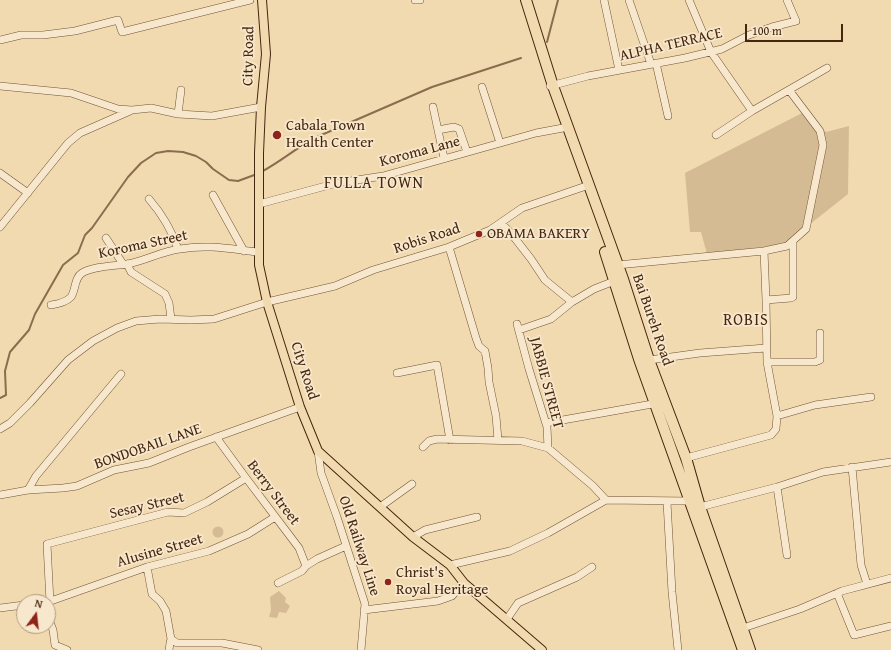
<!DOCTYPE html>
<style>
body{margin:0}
#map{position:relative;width:891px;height:650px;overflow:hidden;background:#f2dab0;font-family:"Gentium Book Plus",serif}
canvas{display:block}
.north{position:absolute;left:16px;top:594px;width:40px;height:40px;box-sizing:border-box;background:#f7e7cc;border:1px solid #b09a80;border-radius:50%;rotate:15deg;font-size:11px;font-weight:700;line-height:16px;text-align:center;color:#45260e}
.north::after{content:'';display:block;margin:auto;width:14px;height:18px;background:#8f2418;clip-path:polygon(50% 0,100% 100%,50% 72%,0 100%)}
.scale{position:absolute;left:745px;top:24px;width:98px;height:18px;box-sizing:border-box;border:2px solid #45260e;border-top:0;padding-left:5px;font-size:12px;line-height:14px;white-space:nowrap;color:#45260e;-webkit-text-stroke:3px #f7e7cc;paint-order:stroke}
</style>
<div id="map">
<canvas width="891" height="650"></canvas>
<div class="north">N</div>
<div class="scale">100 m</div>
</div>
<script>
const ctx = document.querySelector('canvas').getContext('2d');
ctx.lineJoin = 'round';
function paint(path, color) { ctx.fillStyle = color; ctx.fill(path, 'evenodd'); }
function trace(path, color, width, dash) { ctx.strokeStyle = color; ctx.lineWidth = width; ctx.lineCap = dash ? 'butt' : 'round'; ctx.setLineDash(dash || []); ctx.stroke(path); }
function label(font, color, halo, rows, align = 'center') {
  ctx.font = font + ' "Gentium Book Plus",serif'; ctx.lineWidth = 3.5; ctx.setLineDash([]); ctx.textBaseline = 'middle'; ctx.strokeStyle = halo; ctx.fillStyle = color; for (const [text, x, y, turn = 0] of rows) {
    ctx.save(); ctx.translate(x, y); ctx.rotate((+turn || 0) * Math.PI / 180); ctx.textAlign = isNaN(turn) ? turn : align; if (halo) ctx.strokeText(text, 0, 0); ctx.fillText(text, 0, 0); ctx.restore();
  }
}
paint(new Path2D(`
 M806 111 826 132 849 126 848 194 785 244 707 254 701 232H690L685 173Z
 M212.5 532a5.5 5.5 0 1 1 11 0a5.5 5.5 0 1 1-11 0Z
 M279 591 286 598 285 602 290 606 286 613 279 612 277 618 269 617 271 610 270 597Z`), '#d5bb94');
trace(new Path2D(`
 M547 42 558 0
 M261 172C282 161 298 146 319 136L432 87 521 58
 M0 398 6 395 5 371 10 352 29 330 35 314 63 265 78 253 85 235 92 228 128 177 141 163 156 153 168 151 183 152 196 156 206 162 213 169 229 180 238 181 257 174`), '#896d4e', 2);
const minor = new Path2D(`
 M415 0H420
 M604 0 619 70
 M629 0 651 64
 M689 0 711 52 752 111 827 68
 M0 40 21 35H43L75 31 118 20 122 32 250 0
 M656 63 668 116
 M0 86 71 93 118 109 132 110 151 108 178 114 212 116 261 107
 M550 86 588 76 685 58 722 49 749 35 772 27 796 21 787 0
 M482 87 500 143
 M433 107 444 158
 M178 114 181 90
 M438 130 454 127 459 129 467 152
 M716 135 752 111
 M0 173 28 193
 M213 195 244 251
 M149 199C162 214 172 231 178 249
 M259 204 337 183 383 176 536 133 563 128
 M501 223 510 232 531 259 545 280 572 302
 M0 227 68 143 80 133 130 111
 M106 238 123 264
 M449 247 476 338 479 346 485 351 488 368 489 382 496 416 498 440
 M127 264 131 272 165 294 169 303 171 319
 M617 265 764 251 787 246 806 229 823 145 820 131 789 90
 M766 300 791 298 793 297V241
 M51 305C58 304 66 302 71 297 76 290 74 278 82 273 93 266 115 266 127 264 145 261 162 251 180 249 208 244 230 249 258 252
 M517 324 529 369 547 427 548 448
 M519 330 551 319 572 302 594 289 617 280
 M649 360 700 353 766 348
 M767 362H815L820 360V333
 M397 373 437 365 450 440
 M777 416 815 405 871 397
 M546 423 658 403
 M0 429 10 423 30 403 68 360 93 341 117 328 136 321 160 319 191 320 214 319 267 302 335 286 373 270 449 247 490 230 522 208 589 185
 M216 437 246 478 299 548 306 566
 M423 447 429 441 437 439 522 441 548 448 593 486 606 500 689 501
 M318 451 321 473 337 517 365 604 361 650
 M686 458 771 435 776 429 777 416 767 362 766 300 764 251
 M852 467 861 565 867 584
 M777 487 787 555
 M28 490 36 476 121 374
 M0 495 28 490 63 488 77 486 114 470 149 463 189 447 300 407
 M667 502 672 592 678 650
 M380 507 412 484
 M700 507 777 487 823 472 891 462
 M413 537 425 530 477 517
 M450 565 510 551 548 533 606 500
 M147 567 152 594 160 601 166 611 171 639 177 643H222L258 650
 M278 583 302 571 306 566 317 559 346 546
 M837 593 854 635 891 626
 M48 602 147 567 209 551 248 534 275 517
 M50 602 47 544 168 512 184 513 207 502 246 478
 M0 608 24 605
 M364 610 438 601 452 596 464 583
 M48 617 53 630 55 645 67 650
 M507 619 518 603 577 577 592 567
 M743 628 800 609 842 591 891 578
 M169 650 170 643 171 639`);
const major = new Path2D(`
 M262 0 266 54 261 107 259 153V265L267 302 300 407 318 451 413 537 450 565 464 583 542 650`);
const highway = new Path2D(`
 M526 0 553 86 623 279 649 360 686 458 700 507 750 650
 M605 252 639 359 743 650`);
trace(minor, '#705336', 8);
trace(major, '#45260e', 10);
trace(highway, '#45260e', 12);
trace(minor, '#f7e7cc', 7);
trace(major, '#f2dab0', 8);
trace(highway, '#f2dab0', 10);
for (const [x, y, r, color] of [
 [277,135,5,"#8f2418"],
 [479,234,4,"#8f2418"],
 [388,582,4,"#8f2418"]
]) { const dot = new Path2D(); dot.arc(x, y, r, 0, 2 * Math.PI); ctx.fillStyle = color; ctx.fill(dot); trace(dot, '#f7e7cc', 1.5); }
label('15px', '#45260e', '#f7e7cc', [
 ["ALPHA TERRACE",671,45,-13],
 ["City Road",249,56,-89],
 ["Koroma Lane",420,152,-15],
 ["Robis Road",427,239,-18],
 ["Koroma Street",143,245,-12],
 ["Bai Bureh Road",652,320,71],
 ["City Road",304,371,72],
 ["JABBIE STREET",546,383,75],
 ["BONDOBAIL LANE",148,447,-19],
 ["Berry Street",273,493,53],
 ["Sesay Street",147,506,-13],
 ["Old Railway Line",359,546,72],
 ["Alusine Street",160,551,-16]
]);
label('15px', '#45260e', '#f7e7cc', [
 ["Cabala Town",286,126],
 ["Health Center",286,143],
 ["OBAMA BAKERY",487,234],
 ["Christ's",396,573],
 ["Royal Heritage",396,590]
], 'left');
ctx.letterSpacing = '1px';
label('16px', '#45260e', '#f7e7cc', [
 ["FULLA TOWN",374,184],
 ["ROBIS",746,321]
]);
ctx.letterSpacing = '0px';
</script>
